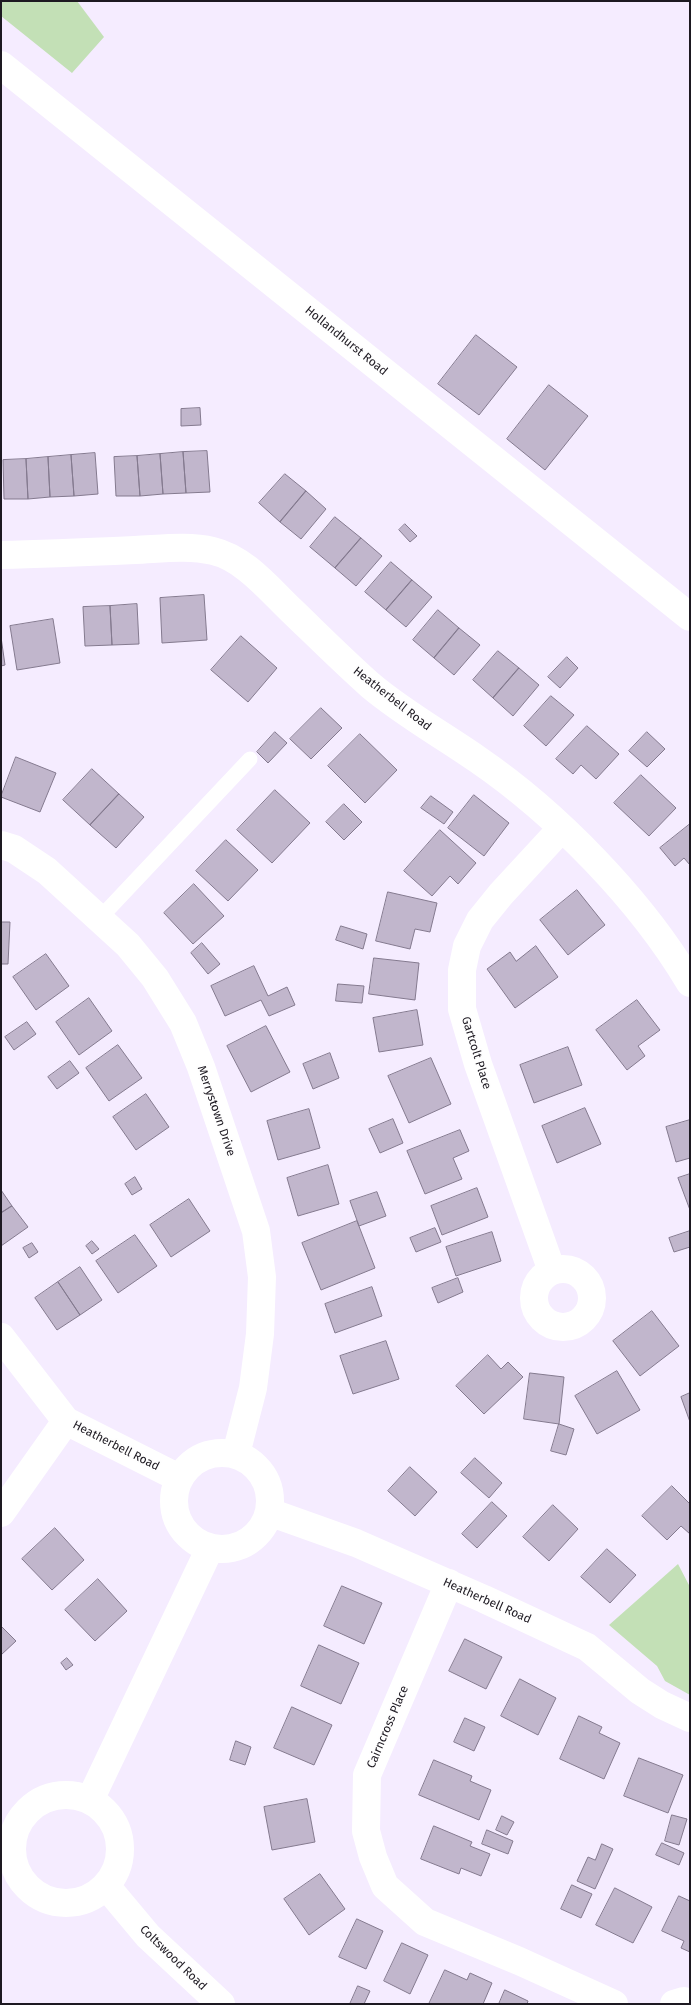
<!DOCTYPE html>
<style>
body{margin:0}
#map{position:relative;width:691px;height:2005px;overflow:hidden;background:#f5ecff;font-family:"Fira Sans",sans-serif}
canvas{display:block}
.frame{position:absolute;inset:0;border:2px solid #1d1921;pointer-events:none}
</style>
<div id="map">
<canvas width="691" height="2005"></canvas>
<div class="frame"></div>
</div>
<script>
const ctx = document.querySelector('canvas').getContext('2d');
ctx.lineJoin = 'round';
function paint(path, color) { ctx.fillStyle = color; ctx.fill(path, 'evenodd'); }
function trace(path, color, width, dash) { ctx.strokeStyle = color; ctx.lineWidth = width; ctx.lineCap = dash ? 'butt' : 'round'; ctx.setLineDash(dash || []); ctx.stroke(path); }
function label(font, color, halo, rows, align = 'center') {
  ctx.font = font + ' "Fira Sans",sans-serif'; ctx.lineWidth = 4; ctx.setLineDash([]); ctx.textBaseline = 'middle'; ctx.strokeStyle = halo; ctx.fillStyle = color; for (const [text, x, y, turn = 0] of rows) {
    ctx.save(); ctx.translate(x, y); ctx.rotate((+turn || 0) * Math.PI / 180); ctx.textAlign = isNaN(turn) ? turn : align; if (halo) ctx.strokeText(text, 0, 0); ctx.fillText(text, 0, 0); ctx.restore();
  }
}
paint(new Path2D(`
 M1 1H77L104 37 72 73 1 16Z
 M678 1564 690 1587V1695L665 1681 657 1666 609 1625Z`), '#c3e0b6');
const building = new Path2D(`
 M476 335 517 367 479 415 438 384Z
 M549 385 588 416 545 470 507 439Z
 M200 408 201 425 181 426V409Z
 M207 451 210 492 186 493 183 452Z
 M183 452 186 493 163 494 160 454Z
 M95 453 98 494 74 496 71 455Z
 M160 454 163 494 140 496 137 456Z
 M71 455 74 496 50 497 48 457Z
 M137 456 140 496H116L114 457Z
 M48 457 50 497 28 499 26 459Z
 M26 459 28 499H4L3 460Z
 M285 474 306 491 280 522 259 503Z
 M306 491 326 509 301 539 280 522Z
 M335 517 361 538 335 568 310 547Z
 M405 524 417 536 410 542 399 530Z
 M361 538 382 556 356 586 335 568Z
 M391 562 412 580 386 610 365 592Z
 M412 580 432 597 406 627 386 610Z
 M204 595 207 640 162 643 160 598Z
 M137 604 139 644 112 645 110 606Z
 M110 606 112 645 85 646 83 607Z
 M438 610 459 628 434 658 413 640Z
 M53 619 60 663 17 670 10 626Z
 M459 628 480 645 454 675 434 658Z
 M241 636 277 668 248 702 211 670Z
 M1 637 5 665 1 666Z
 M498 651 519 668 493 698 473 680Z
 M567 657 578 668 560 688 548 677Z
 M519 668 539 685 513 716 493 698Z
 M551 696 574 715 546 746 524 726Z
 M321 708 342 728 311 759 290 739Z
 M587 726 619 754 596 779 581 765 573 774 556 759Z
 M275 732 287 743 268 763 257 752Z
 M647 732 665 749 647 767 629 751Z
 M360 734 397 770 365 803 328 766Z
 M16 757 56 773 40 812 1 797Z
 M92 769 119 794 90 825 63 800Z
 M641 775 676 808 649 836 614 803Z
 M275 790 310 823 272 863 237 830Z
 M119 794 144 817 116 848 90 825Z
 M474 795 509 823 484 856 448 828Z
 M431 796 453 812 444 824 421 808Z
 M344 804 362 822 344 840 326 822Z
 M690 824V865L684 858 675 866 660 848Z
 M440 830 476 863 458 884 450 876 432 896 404 871Z
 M226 840 258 870 228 901 196 871Z
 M194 884 224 916 193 944 164 913Z
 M577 890 605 925 568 955 540 920Z
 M388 892 437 903 430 932 415 929 410 949 376 941Z
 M1 922H10L8 964H1Z
 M341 926 367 934 363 949 336 940Z
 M202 943 220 964 208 974 191 953Z
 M536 946 558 977 515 1008 487 969 510 952 516 961Z
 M46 954 69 986 36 1010 13 977Z
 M374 958 419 963 415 1000 369 994Z
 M254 966 268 996 287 987 295 1005 269 1016 261 1000 225 1016 211 986Z
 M338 984 364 986 362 1003 336 1001Z
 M89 998 112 1031 79 1055 56 1022Z
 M637 1000 660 1030 638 1046 645 1056 627 1070 596 1030Z
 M417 1010 423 1045 379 1052 373 1018Z
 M27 1022 36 1034 14 1050 5 1037Z
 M266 1026 290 1072 251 1092 227 1046Z
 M118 1045 142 1078 109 1101 86 1068Z
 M568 1047 582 1085 534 1103 520 1065Z
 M330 1053 339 1078 313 1089 303 1064Z
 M431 1058 451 1104 409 1123 388 1076Z
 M70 1061 79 1073 57 1089 48 1077Z
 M146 1094 169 1127 136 1150 113 1117Z
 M585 1108 601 1144 557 1163 542 1126Z
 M309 1109 320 1148 278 1160 267 1121Z
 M393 1119 403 1143 380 1153 369 1129Z
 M690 1120V1158L676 1162 666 1127Z
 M460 1130 469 1151 453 1158 462 1179 425 1194 407 1151Z
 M328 1165 339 1204 298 1216 287 1178Z
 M690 1174V1210L678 1178Z
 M135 1177 142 1189 132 1195 125 1184Z
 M477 1188 488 1217 442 1235 431 1206Z
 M1 1190 12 1206 1 1213Z
 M377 1192 386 1216 359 1226 350 1201Z
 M189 1199 210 1231 171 1257 150 1225Z
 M12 1206 28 1227 1 1246V1213Z
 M357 1221 375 1268 321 1290 302 1243Z
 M435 1228 441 1242 416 1252 410 1238Z
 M690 1231V1247L674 1252 669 1238Z
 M492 1232 501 1261 456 1276 446 1247Z
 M135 1235 157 1266 118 1293 96 1261Z
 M92 1241 99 1249 92 1254 86 1246Z
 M32 1243 38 1252 29 1258 23 1248Z
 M80 1267 102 1300 80 1315 58 1282Z
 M458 1278 463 1292 438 1303 432 1288Z
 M58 1282 80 1315 57 1330 35 1298Z
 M372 1287 382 1316 335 1333 325 1304Z
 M652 1311 679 1346 640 1376 613 1341Z
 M386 1341 399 1379 353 1394 340 1356Z
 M488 1355 501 1369 508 1362 523 1377 484 1414 456 1386Z
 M617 1371 640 1410 597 1434 575 1396Z
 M530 1373 564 1377 559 1424 524 1419Z
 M690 1393V1422L681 1397Z
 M559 1424 574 1429 566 1455 551 1451Z
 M475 1458 502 1483 489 1498 461 1473Z
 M410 1467 437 1492 415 1516 388 1491Z
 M672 1486 690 1504V1534L681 1526 667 1540 642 1516Z
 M492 1502 507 1516 477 1548 462 1534Z
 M553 1505 578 1529 549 1561 523 1537Z
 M55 1528 84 1560 52 1590 22 1559Z
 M607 1549 636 1575 610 1603 581 1577Z
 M98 1579 127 1611 95 1641 65 1610Z
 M342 1586 382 1603 364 1644 324 1626Z
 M1 1626 16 1641 1 1655Z
 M465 1639 502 1657 486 1689 449 1671Z
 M319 1645 359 1663 341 1704 301 1686Z
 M67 1658 73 1665 66 1670 61 1663Z
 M520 1679 556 1698 538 1735 501 1716Z
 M292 1707 332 1725 314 1765 274 1748Z
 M579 1716 602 1727 599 1733 620 1743 604 1779 560 1759Z
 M465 1718 485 1727 474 1751 454 1742Z
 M236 1741 251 1747 245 1765 230 1760Z
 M639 1758 683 1775 668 1813 624 1796Z
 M434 1760 472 1776 470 1781 491 1790 479 1820 419 1795Z
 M307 1799 315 1842 272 1850 264 1807Z
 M672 1815 687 1819 679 1845 665 1841Z
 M502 1816 514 1822 507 1835 496 1830Z
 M434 1826 472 1842 470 1846 490 1854 481 1876 461 1868 459 1874 421 1859Z
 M487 1830 513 1841 508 1854 482 1844Z
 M662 1843 684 1853 679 1865 656 1855Z
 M602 1844 613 1849 595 1889 577 1881 588 1857 595 1860Z
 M320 1874 345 1909 309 1935 284 1899Z
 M572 1885 592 1894 581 1918 561 1909Z
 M615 1888 652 1907 633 1943 596 1925Z
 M679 1896 690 1901V1952L681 1948 684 1941 662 1931Z
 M357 1919 383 1931 366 1969 339 1957Z
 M402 1943 428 1955 410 1994 384 1981Z
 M445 1970 467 1980 470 1973 492 1983 483 2004H429Z
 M358 1986 370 1991 364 2004H350Z
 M505 1990 528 2001 527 2004H499Z`);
paint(building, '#c1b6cc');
trace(building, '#847a8f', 1);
trace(new Path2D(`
 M100 918 250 759`), '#fff', 15);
trace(new Path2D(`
 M1 65 690 617
 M1 555C46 554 91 552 135 550 160 549 188 545 213 551 244 558 269 589 291 610 317 635 343 661 370 685 403 713 441 734 477 759 556 813 641 900 690 983
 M1 845 14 849 47 871 128 945 155 978 183 1023 201 1067 256 1231 262 1277 260 1334 253 1388 236 1454
 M534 1298a29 29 0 1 1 58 0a29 29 0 1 1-58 0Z
 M552 1271 478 1064 462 1009V970L467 946 480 920 501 894 561 829
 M1 1337 66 1421 179 1478
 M174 1501a48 48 0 1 1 96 0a48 48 0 1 1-96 0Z
 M269 1512 356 1543 484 1599 587 1647 640 1691 662 1705 690 1718
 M1 1513 66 1421
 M449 1583 367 1775 366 1831 373 1857 385 1886 425 1922 519 1961 614 2004
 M91 1798 210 1548
 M674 2004 684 2001 688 2004`), '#fff', 28);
trace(new Path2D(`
 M12 1849a54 54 0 1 1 108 0a54 54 0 1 1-108 0Z
 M107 1887 148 1936 221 2004`), '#fff', 28);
label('12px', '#1d1921', '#fefefe', [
 ["Hollandhurst Road",346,341,39],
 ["Heatherbell Road",392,699,38],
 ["Gartcolt Place",476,1053,73],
 ["Merrystown Drive",216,1111,71],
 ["Heatherbell Road",116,1446,27],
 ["Heatherbell Road",487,1601,24],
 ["Cairncross Place",388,1727,-67],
 ["Coltswood Road",173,1958,44]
]);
</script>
